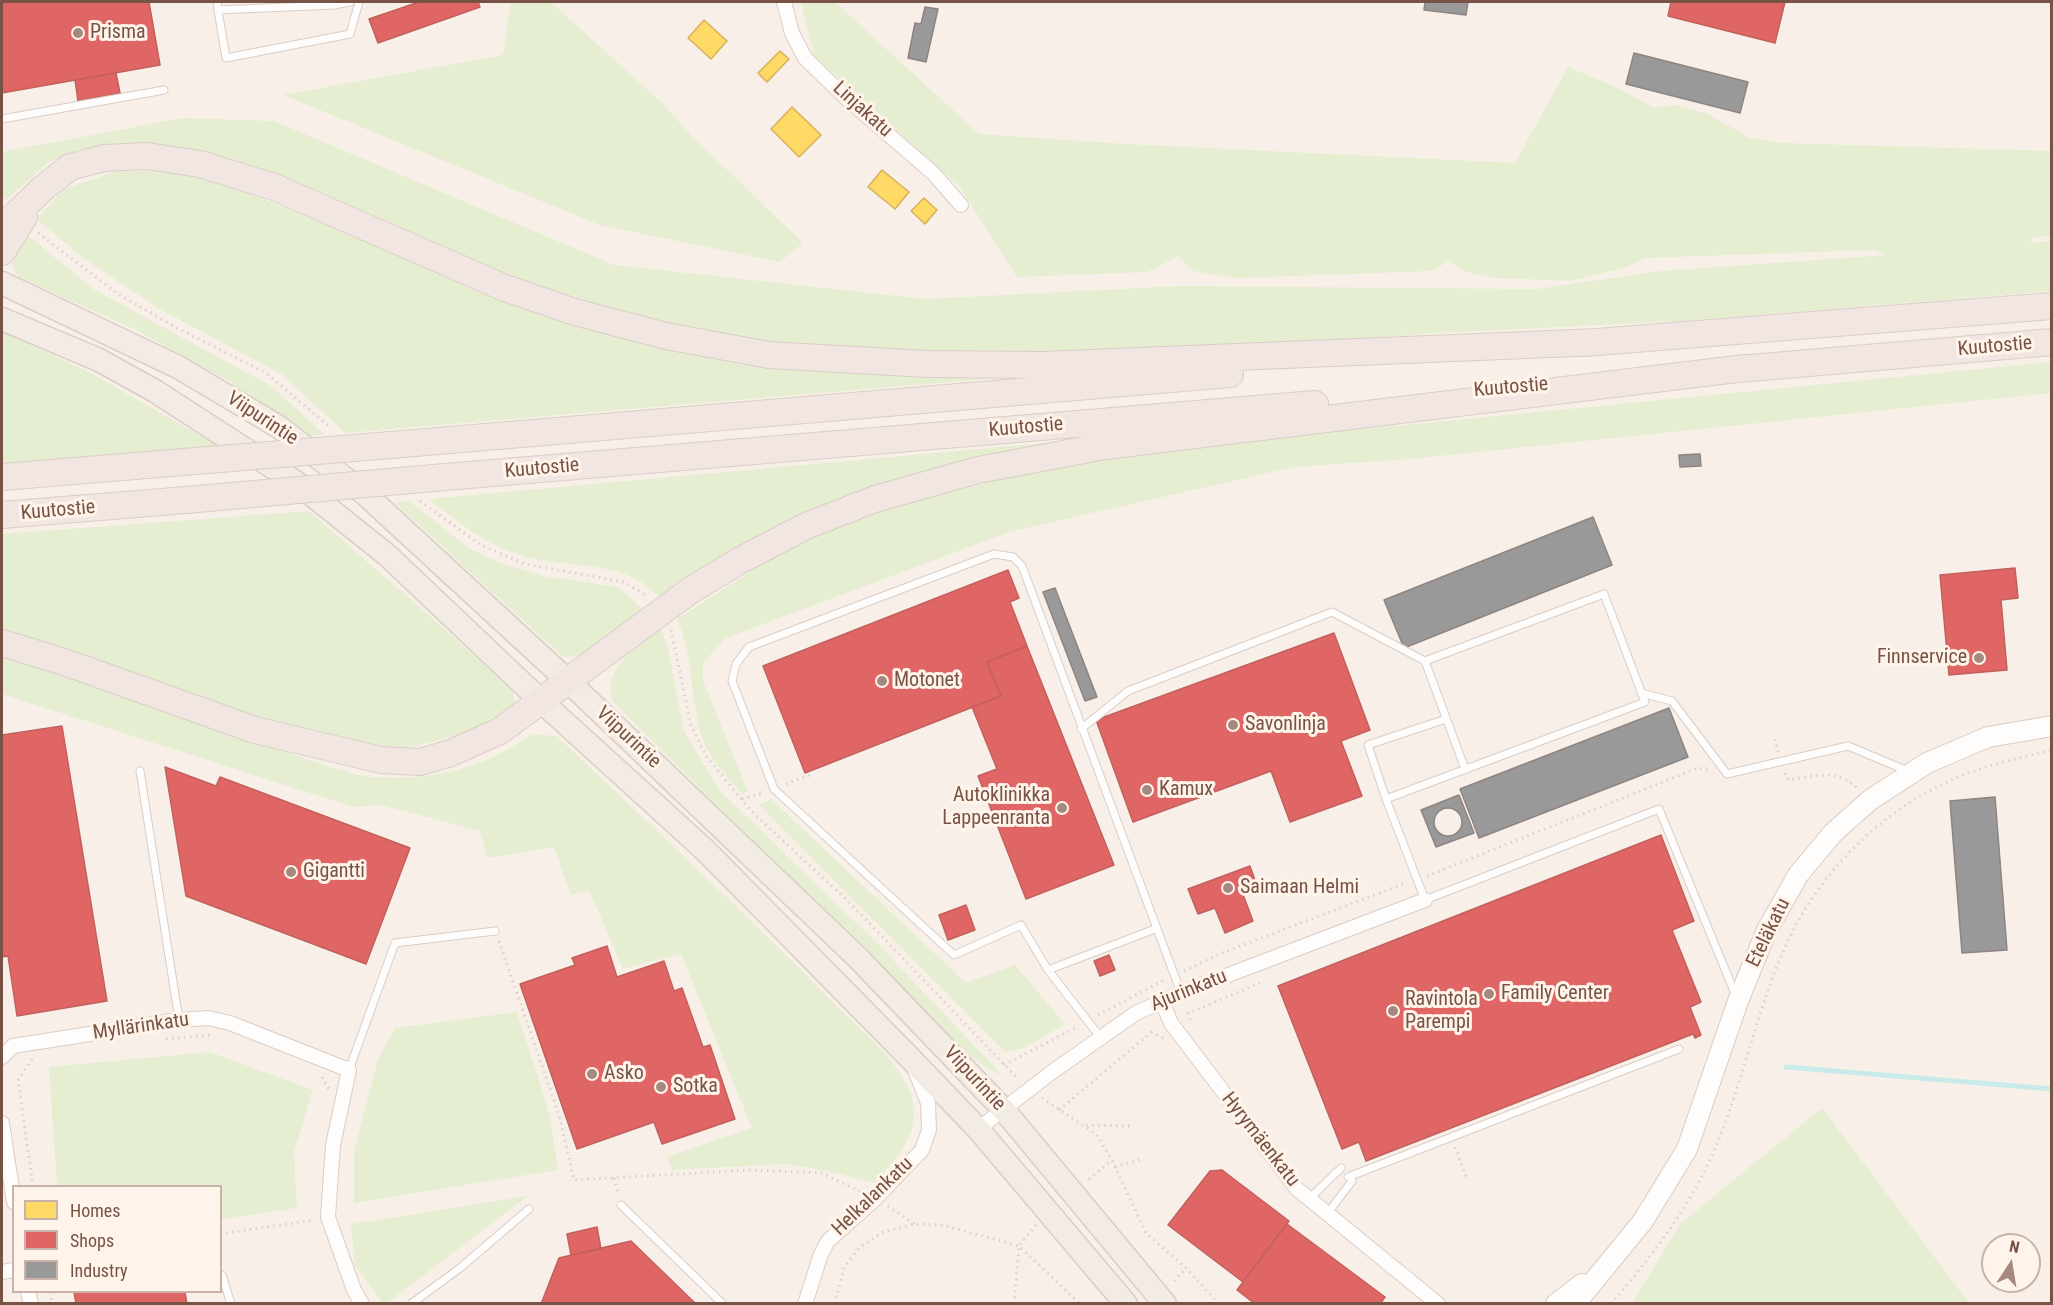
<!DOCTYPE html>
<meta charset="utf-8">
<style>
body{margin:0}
#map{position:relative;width:2053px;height:1305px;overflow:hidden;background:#f8f0e8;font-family:"Roboto Condensed",sans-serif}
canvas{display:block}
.frame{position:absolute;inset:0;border:3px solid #785245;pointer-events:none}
.legend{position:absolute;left:12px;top:1185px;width:210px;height:108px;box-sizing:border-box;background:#fff4ea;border:2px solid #c9b3a8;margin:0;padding:8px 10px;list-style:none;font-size:18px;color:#785245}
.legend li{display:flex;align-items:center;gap:12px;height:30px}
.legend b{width:30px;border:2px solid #c9b3a8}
.north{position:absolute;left:1981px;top:1233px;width:60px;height:60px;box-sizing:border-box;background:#fff4ea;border:2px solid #c9b3a8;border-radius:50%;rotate:12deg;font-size:16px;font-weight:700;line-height:24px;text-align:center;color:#785245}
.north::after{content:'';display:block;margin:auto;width:21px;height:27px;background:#a5897e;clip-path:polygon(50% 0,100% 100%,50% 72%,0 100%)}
</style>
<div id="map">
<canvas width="2053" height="1305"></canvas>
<div class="frame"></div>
<ul class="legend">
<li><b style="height:16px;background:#ffd966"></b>Homes</li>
<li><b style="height:16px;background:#e06666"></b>Shops</li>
<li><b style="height:16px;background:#999"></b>Industry</li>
</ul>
<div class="north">N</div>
</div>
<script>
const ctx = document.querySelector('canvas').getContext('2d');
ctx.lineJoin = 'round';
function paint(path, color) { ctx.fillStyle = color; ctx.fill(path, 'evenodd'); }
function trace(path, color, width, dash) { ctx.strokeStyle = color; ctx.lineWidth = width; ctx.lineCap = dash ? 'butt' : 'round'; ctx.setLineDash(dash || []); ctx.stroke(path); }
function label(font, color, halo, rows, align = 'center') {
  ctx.font = font + ' "Roboto Condensed",sans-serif'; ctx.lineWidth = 6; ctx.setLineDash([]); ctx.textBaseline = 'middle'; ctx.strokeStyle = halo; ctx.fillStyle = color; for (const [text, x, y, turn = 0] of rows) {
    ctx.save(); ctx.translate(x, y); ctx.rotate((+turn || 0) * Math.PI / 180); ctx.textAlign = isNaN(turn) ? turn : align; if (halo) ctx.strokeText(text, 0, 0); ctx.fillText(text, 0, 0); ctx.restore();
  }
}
paint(new Path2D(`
 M511 2H554L553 4 662 103 693 137 803 243 780 262 600 225 283 95 503 55Z
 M801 2H835L979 134 1126 144 1515 163 1568 67 1607 83 1655 108 1675 105 1708 114 1750 138 1784 143 2051 151V236L2033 237 2030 243 2051 241 2052 291 1681 321 1441 333 1174 351 981 352 852 349 750 339 658 323 513 277 314 189 220 157 169 147 128 144 79 149 48 163 6 200 2 197V152L183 118 274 121 614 265 926 299 1179 286 1537 289 1661 271 1888 255 1872 250 1646 258 1623 268 1571 281 1497 278 1466 272 1448 261 1433 271 1236 278 1193 271 1178 256 1148 272 1017 277 959 186 814 56Z
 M174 170 241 190 357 237 503 302 626 339 736 364 840 373 1011 377 345 433 283 375 156 307 86 260 36 219 64 189 114 172Z
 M26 234 95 290 271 386 324 434 311 437 227 380 134 329 20 278C5 261 15 251 26 234Z
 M2 332 91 373 218 446 2 463Z
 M2051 362V393L1410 459 1294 467 1009 532 726 638 703 663V681L748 792 741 793C731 780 717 767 709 753 687 712 697 661 677 619L773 557 852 520 918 500 1032 472 1219 443Z
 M1055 442 1057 446C966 461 874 479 791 521 747 544 705 573 662 599 653 592 643 582 632 577 595 561 552 567 514 553 482 542 455 519 428 499Z
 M409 501 469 548 498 562 543 576 618 587 643 609C624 624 587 663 562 656L394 502Z
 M309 511 512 688 515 704 475 731 412 747 374 746 271 722 2 633V534Z
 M661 629 668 649 684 731 719 790 880 946 1002 1075 989 1070 967 1053 613 702C600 669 637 647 661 629Z
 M2 656 330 767C345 770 360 777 375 777 431 781 487 768 531 734L557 736C650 825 744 911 833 1003 859 1029 896 1057 910 1092 924 1129 898 1159 873 1183L829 1171 785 1164 672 1170 667 1157 752 1128 681 954 623 969 589 890 571 895 554 847 488 858 480 831 381 805 353 807 2 694Z
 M771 799 966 983 1015 965 1065 1024 1024 1048 1005 1052 759 805Z
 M517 1012 550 1116 558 1170 354 1203V1151L378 1059 395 1028Z
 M210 1052 313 1090 294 1152 297 1208 221 1219 220 1186H57L49 1067Z
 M1822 1108 1969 1303H1632L1681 1223Z
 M528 1196 387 1303H383L355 1266 351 1224Z`), '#e5eed1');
const homes = new Path2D(`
 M704 20 727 41 711 59 688 38Z
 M780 51 789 59 767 82 758 73Z
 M792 107 821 135 799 157 771 129Z
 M882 170 909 192 895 209 868 187Z
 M924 198 937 210 925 224 911 211Z`);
paint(homes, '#ffd966');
trace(homes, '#d6b05c', 1.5);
const shops = new Path2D(`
 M2 2H149L160 65 2 93Z
 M419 2H478L480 7 378 43 369 19Z
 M1671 2H1785L1775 43 1668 16Z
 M116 73 120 93 78 101 75 80Z
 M2015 568 2018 598 2001 600 2007 670 1949 675 1940 575Z
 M1008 570 1019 598 1010 602 1027 646 987 662 1001 696 805 773 763 666Z
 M1334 633 1370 730 1341 741 1362 796 1290 822 1271 771 1133 822 1096 720Z
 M1027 646 1114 865 1026 899 978 776 997 769 972 707 1001 696 987 662Z
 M62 726 107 1001 17 1016 8 956 2 957V735Z
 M165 767 216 786 220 777 410 848 366 964 186 896Z
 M1661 835 1694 921 1672 930 1701 1002 1690 1007 1701 1035 1695 1038 1693 1034 1366 1161 1359 1142 1342 1149 1278 986Z
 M1250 866 1257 886 1242 892 1253 921 1225 933 1215 908 1198 914 1188 889Z
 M966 905 975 930 948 940 939 915Z
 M607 946 617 977 664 961 674 991 682 988 703 1047 710 1045 735 1119 662 1144 654 1122 577 1149 520 984 575 965 572 958Z
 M1109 955 1115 970 1100 976 1094 961Z
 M1222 1170 1289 1221 1243 1282 1168 1225 1210 1171Z
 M1287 1224 1385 1297 1380 1304H1255L1237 1290Z
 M597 1227 601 1249 571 1255 567 1234Z
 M631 1241 696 1304H541L559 1258Z
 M74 1292H185L187 1304H76Z`);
paint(shops, '#e06666');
trace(shops, '#c1605c', 1.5);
const industry = new Path2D(`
 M1425 2H1468L1466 15 1424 10Z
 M925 7 938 9 926 62 908 58 915 23 921 24Z
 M1634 53 1748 82 1740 113 1626 84Z
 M1700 454 1701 466 1680 467 1679 455Z
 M1593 517 1612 565 1404 648 1384 600Z
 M1055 588 1097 697 1085 701 1043 592Z
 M1669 708 1688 757 1479 838 1460 789Z
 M1459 795 1474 833 1436 847 1421 810Z
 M1995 797 2007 950 1962 953 1950 801Z
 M1434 822a14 14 0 1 1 28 0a14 14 0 1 1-28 0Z`);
paint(industry, '#999');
trace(industry, '#8f8480', 1.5);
trace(new Path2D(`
 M1786 1067 2052 1089`), '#c8eae9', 5);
const lane = new Path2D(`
 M217 2 218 10 334 5 350 2
 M218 10 226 58 350 34 359 2
 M2 119 164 90
 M1425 661 1465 769
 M1641 693 1672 701 1727 774 1848 746 1908 771
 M1081 729 1128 691 1332 612 1425 661 1604 594 1645 702 1386 799 1425 900 1659 809 1736 996
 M140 771 179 1020
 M1386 799 1368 745 1446 719
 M1048 970 1021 925 954 955 774 789 732 681 736 664 749 647 994 554 1013 557 1022 566 1181 993
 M1101 1038 1048 970 1155 929
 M349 1070 395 943 495 931
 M1348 1177 1679 1049
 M1309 1199 1341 1168
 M621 1205 723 1304
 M1327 1214 1352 1181
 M222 1275 231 1304
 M411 1304 460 1268 529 1209`);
const street = new Path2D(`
 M784 2 792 33 805 58 847 99 933 173 961 205
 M1162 1002 1171 1023 1296 1188 1438 1304
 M2 1057 13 1046 179 1020 208 1018 230 1023 349 1070 333 1145 328 1217 354 1290 362 1304
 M2 1123 14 1202
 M978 1129 1052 1072 1136 1013 1181 993 1425 900
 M2 1272 14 1270
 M28 1292 31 1304
 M805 1304 821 1254 828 1241 875 1199 922 1150 929 1130 928 1103 915 1070`);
const secondary = new Path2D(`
 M1556 1304 1582 1284
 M1575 1304 1643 1221 1687 1149 1738 1001 1766 932 1798 875 1833 833 1870 800 1927 763 1988 737 2052 726`);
const primary = new Path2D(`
 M2 283 178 367 279 427 365 494 569 682 858 958 1003 1109 1165 1304
 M2 319 99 360 155 391 297 483 387 555 541 701 706 851 909 1057 978 1129 1126 1304`);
const highway = new Path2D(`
 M2 228 42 189 70 167 104 158 147 156 200 164 274 187 505 288 575 312 666 336 769 355 927 364 1043 365 1599 342
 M2 252 24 217
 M1584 343 2052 306
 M1728 370 2052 342
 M403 444 1230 374
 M2 477 135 466
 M445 477 1315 404
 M2 515 186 500
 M2 643 67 663 255 730 381 760 420 762 451 753 500 731 691 590 739 561 806 526 875 499 978 470 1105 446 1745 368`);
trace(lane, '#d9cdc6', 9);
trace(street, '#d9cdc6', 16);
trace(secondary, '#d8cbc3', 22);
trace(primary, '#dacdc7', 25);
trace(highway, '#dacdc7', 28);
trace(new Path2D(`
 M38 233 118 294 177 328 266 373 331 428
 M420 501 481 545 525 564 624 582 647 596
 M671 630 691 725 706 756 751 811 849 902 1018 1079
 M1775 739 1778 752
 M1785 773 1788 780C1814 776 1838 768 1858 789
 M786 784 810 775
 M742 799 763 793
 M1427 876 1698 768 1708 770
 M499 941 559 1115 574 1180 750 1170 822 1173 861 1192
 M1184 971 1222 953 1406 883
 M1188 1013 1191 1023
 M1187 1014 1262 982
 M1098 1015 1164 980
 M1151 1032 1163 1038
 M166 1039 210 1035
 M32 1059 18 1080 33 1186
 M1004 1065 1077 1027
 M322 1077 329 1089
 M1042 1098 1096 1134 1112 1160 1146 1233 1186 1268 1219 1304
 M1059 1110 1152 1032
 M1086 1125 1133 1126
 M1455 1147 1467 1179
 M1115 1167 1142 1159
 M614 1178 618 1194
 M1089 1179 1112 1160
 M888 1206 914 1224
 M220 1234 314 1220
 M1174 1281 1186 1268
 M50 1292 52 1304
 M835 1304 844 1267 860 1247 883 1232 914 1224 942 1225 1019 1246 1080 1304
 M1014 1304 1019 1246 1036 1225
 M1611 1304C1650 1258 1686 1212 1711 1158 1742 1089 1755 1012 1787 943 1819 873 1880 812 1951 780 1983 766 2018 758 2052 750`), '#dad0cb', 3, [1.5, 4.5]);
trace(lane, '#fefdfc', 7);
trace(street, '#fefdfc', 14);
trace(secondary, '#fefdfc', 20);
trace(primary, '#f3ece4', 22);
trace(highway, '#f2e6e2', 26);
const highwayBridge = new Path2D(`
 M135 466 403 444
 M186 500 445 477`);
trace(highwayBridge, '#dacdc7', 28, []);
trace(highwayBridge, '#f2e6e2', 26);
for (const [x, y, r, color] of [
 [78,33,6,"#a5897e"],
 [1979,658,6,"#a5897e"],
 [882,681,6,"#a5897e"],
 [1233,725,6,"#a5897e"],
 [1147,790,6,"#a5897e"],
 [1062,808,6,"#a5897e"],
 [291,872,6,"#a5897e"],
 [1228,888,6,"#a5897e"],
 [1489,994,6,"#a5897e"],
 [1393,1011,6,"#a5897e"],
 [592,1074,6,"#a5897e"],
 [661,1087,6,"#a5897e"]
]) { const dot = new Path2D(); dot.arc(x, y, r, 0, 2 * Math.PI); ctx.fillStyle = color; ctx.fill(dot); trace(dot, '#fff4ea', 2); }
label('20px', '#785245', '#fff4ea', [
 ["Prisma",90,33],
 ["Finnservice",1967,658,"right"],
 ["Motonet",894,681],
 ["Savonlinja",1245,725],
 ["Kamux",1159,790],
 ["Autoklinikka",1050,796,"right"],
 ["Lappeenranta",1050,819,"right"],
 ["Gigantti",303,872],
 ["Saimaan Helmi",1240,888],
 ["Family Center",1501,994],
 ["Ravintola",1405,1000],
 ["Parempi",1405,1023],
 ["Asko",604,1074],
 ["Sotka",673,1087]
], 'left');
label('20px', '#785245', '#fff4ea', [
 ["Linjakatu",862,110,42],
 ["Kuutostie",1995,347,-5],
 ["Kuutostie",1511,388,-5],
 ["Viipurintie",262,419,33],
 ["Kuutostie",1026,428,-5],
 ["Kuutostie",542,469,-5],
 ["Kuutostie",58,511,-5],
 ["Viipurintie",628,738,43],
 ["Eteläkatu",1769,933,-64],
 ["Ajurinkatu",1189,991,-22],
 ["Myllärinkatu",141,1027,-8],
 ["Viipurintie",974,1079,47],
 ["Hyrymäenkatu",1260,1140,52],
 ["Helkalankatu",873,1197,-44]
]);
</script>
